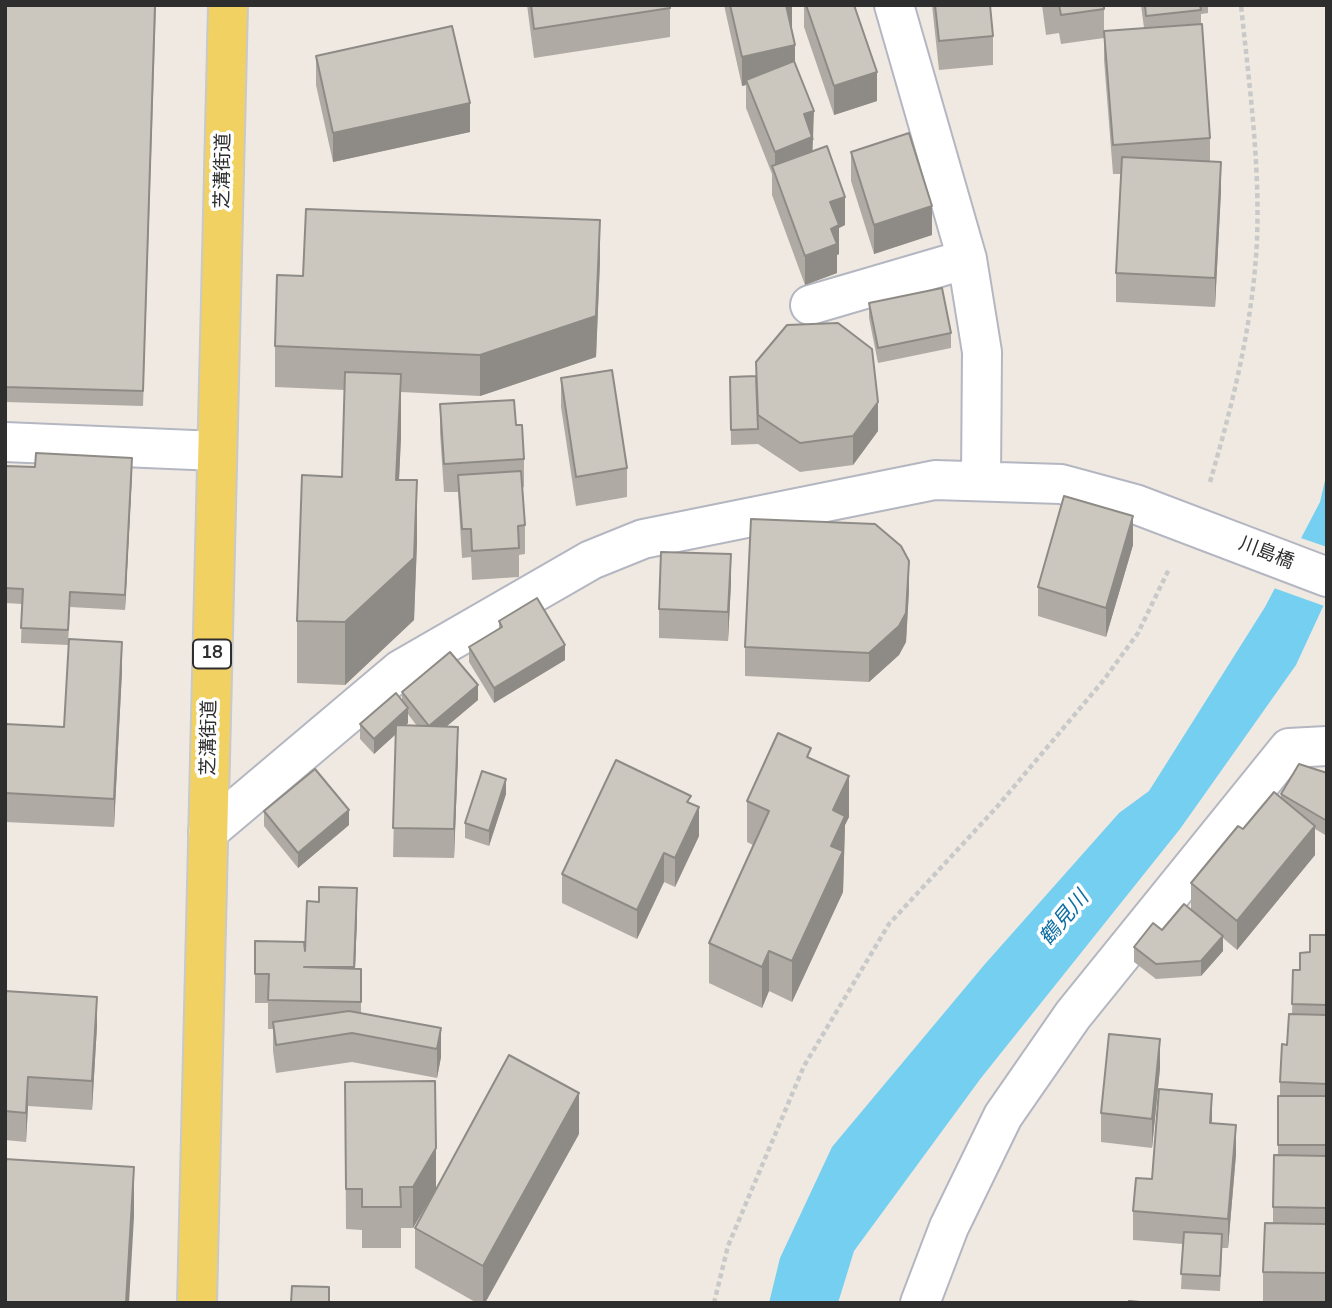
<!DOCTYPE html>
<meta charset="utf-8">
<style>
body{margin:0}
#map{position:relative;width:1332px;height:1308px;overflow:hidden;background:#efe9e1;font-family:"Nunito Sans",sans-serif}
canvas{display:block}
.frame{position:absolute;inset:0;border:7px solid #2e2e2e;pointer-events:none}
</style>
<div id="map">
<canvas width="1332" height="1308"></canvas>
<div class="frame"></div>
</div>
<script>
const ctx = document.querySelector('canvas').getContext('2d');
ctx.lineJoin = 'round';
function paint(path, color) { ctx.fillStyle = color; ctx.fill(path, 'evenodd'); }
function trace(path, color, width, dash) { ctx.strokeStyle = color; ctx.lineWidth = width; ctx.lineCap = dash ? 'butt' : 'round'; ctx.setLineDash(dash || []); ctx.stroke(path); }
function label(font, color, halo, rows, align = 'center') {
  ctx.font = font + ' "Nunito Sans","Noto Sans JP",sans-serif'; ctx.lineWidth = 7; ctx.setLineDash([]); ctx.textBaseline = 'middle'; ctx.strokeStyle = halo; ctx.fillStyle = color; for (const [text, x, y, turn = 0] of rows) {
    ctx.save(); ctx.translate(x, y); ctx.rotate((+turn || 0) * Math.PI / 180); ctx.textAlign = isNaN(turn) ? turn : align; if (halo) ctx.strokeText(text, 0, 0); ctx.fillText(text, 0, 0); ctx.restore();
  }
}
paint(new Path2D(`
 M1327 472V598L1296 665 1180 829 981 1078 854 1251 838 1303H769L780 1258 832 1147 985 964 1119 813 1149 791 1265 607 1320 502Z`), '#75cff0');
paint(new Path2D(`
 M1298 537 1327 547V607L1271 587Z`), '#efe9e1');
const minor = new Path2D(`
 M894 5 967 259 982 352 981 479
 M810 305 967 259
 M5 442 217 451
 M208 832 400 670 591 560 643 539 935 480 1061 484 1135 504 1327 577
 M920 1303 949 1227 1003 1116 1073 1015 1289 748 1327 746`);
const major = new Path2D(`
 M197 1303 228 5`);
trace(minor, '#b4b7c1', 42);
trace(major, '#c9c9c9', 42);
trace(new Path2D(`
 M1210 482C1233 403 1253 323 1257 240 1260 162 1249 83 1241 5
 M714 1303 728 1246 804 1066 889 924 996 808 1103 681 1138 633 1169 569`), '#c9c9c9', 4.5, [5, 3.5]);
trace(minor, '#fff', 38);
trace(major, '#f2d163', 38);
paint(new Path2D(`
 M5 5H156L143 406 5 402Z
 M527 5H670V37L534 58Z
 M724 5H792V32L795 63 814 140H812V151L845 225 839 228V254L837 255V273L805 285 772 195V174L746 108V85L742 86Z
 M804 5H854L877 101 834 115 804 27Z
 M932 5H990L993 36V65L939 70Z
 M1042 5H1104V31L1144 28 1141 5H1208V13L1201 14V24L1210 138V161L1221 191 1215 307 1116 302V273L1121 174H1113L1104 60V38L1061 44 1059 33 1046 35Z
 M316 56 470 132 333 162 316 85Z
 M851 152 932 235 874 254 851 181Z
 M600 261 596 357 480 396 401 392V437L399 480 417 542 414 620 345 685 297 683V621L342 477 345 390 275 387V346L303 276Z
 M869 303 951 333V348L878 363 869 318Z
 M730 377 878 431 853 465 800 472 758 444 731 445Z
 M561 378 627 468V497L576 506 561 407Z
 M440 404 516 425 524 459V487L522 488 525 525V554L519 555V577L472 580 471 557 462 558 458 492H444L440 433Z
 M5 466 132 473 125 610 70 607 68 645 21 643 22 604 5 603Z
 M1133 545 1106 637 1038 616V587Z
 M731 583 728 641 659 638V609Z
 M909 590 906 642 899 655 869 682 745 676V647Z
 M499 621 565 660 494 703 469 662V647L499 629Z
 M122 671 114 827 5 822V724L64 727Z
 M402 692 478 700 446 727 458 756 454 858 393 857 396 734 374 754 360 739V724L402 701ZM408 714 417 726H405L408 723Z
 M811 759 849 817 845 825 843 892 792 1002 769 991 762 1008 709 983V943L753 845 747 842V801Z
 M1327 773V836L1315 829V855L1237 950 1223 938V951L1201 976 1156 979 1134 962V947L1162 930 1191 910V883L1243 829 1281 798V794Z
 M506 794 489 846 465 838V823Z
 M691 803 699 836 675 887 664 882 637 939 562 903V874Z
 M264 811 349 825 298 868 264 826Z
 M357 917 355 968 361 969V1013L441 1028V1057L437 1078 352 1062 276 1073 273 1051V1029H268V1003H255V974L305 951Z
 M1327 935V1303L1263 1301V1272L1273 1223V1207L1278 1155V1096H1280V1082L1292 1014 1293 970H1300L1310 952Z
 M5 991 97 1026 92 1110 28 1106 26 1142 5 1140Z
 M1160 1068 1152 1148 1101 1142V1113Z
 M345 1082 436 1189 413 1228H401V1248H362V1230L346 1229Z
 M1212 1123 1236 1154 1228 1248H1222L1220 1291 1181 1289 1183 1244 1133 1240V1211L1152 1179Z
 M579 1134 485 1303H477L415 1268V1228Z`), '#afaba4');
paint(new Path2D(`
 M785 5H792V32L785 34Z
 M795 45V74L746 80V85L742 86V57Z
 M877 72V101L834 115V86Z
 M470 103V132L333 162V133Z
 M814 111 812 166 775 173V152L804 114Z
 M1221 162V191L1215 307V278Z
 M845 197V225L839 228V254L837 255V273L805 285V256L830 202Z
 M932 206V235L874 254V225Z
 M600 220V261L596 357 480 396V355Z
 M401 374V437L396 542V480Z
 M878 402V431L853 465V436Z
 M132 458V473L125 610V595Z
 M417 480V542L414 620 345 685V622Z
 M1133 516V545L1106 637V608Z
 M731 554V583L728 641V612Z
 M909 561V590L906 642 899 655 869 682V653Z
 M122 642V671L114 827V799Z
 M565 645V660L494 703V688Z
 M478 685V700L429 741V726Z
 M408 708V723L374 754V739Z
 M458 727V756L454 858V829Z
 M849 776V817L845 825 843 892 792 1002V961L833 810Z
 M506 779V794L489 846V831Z
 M699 807V836L675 887V858Z
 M349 810V825L298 868V853Z
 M1315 826V855L1237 950V921Z
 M664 853V882L637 939V910Z
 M357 888V917L354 996V967Z
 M1223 936V951L1201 976V961Z
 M769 951V991L762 1008V967Z
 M97 997V1026L92 1110V1081Z
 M441 1028V1057L437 1078V1049Z
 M1160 1039V1068L1152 1148V1119Z
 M28 1077V1106L26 1142V1113Z
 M579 1093V1134L485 1303H483V1266Z
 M1212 1094V1122L1210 1123Z
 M1236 1125V1154L1228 1248V1219Z
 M436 1148V1189L413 1228V1187Z
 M134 1167V1217L129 1303H126Z`), '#8e8b86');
const building = new Path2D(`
 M5 5H155L143 391 5 387Z
 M531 5H670V8L534 29Z
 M730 5H786L795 45 742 57Z
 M806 5H854L877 72 834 86Z
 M935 5H990L993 36 939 41Z
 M1059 5H1104V9L1061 15Z
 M1145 5H1200L1201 10 1146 16Z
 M1202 24 1210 138 1113 145 1104 31Z
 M452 26 470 103 333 133 316 56Z
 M794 61 814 111 804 114 812 137 775 152 746 80Z
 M909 133 932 206 874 225 851 152Z
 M827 146 845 197 830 202 839 225 831 229 837 244 805 256 772 166Z
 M1122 157 1221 162 1215 278 1116 273Z
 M306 209 600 220 596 316 480 355 275 346 277 275 303 276Z
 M942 288 951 333 878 348 869 303Z
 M838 323 872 349 878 402 853 436 800 443 758 415 756 362 787 325Z
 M612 370 627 468 576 477 561 378Z
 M345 372 401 374 396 480H417L414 558 345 622 297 621 302 475 342 477Z
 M756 376 758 429 731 430 730 377Z
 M514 400 516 425H522L524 459 444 464 440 404Z
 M36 453 132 458 125 595 70 592 68 630 21 628 23 589 5 588V466L35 467Z
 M521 471 525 525 518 526 519 548 472 551 471 529H462L458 475Z
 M1064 496 1133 516 1106 608 1038 587Z
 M751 519 875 524 901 546 909 561 906 613 899 626 869 653 745 647Z
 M661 552 731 554 728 612 659 609Z
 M537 598 565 645 494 688 469 647 502 627 499 621Z
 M69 639 122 642 114 799 5 793V724L64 727Z
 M450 652 478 685 429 726 402 692Z
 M396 693 408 708 374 739 360 724Z
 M396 725 458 727 454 829 393 828Z
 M778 733 811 748 807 757 849 776 833 810 845 816 831 846 843 851 792 961 769 951 762 967 709 943 769 811 747 801Z
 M616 760 691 796 687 802 699 807 675 858 664 853 637 910 562 874Z
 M1299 764 1327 773V821L1281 794Z
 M315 769 349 810 298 853 264 811Z
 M482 771 506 779 489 831 465 823Z
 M1274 792 1315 826 1237 921 1191 883 1238 826 1243 829Z
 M319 887 357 888 354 967H304L361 969V1002L268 1000 269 974H255V941L304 942 305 951 307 901 319 902Z
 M1184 904 1223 936 1201 961 1156 964 1134 947 1153 923 1162 930Z
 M1310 935H1327V1005L1292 1004 1293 970H1300V953L1310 952Z
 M5 991 97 997 92 1081 28 1077 26 1113 5 1111Z
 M349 1011 441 1028 437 1049 352 1033 276 1045 273 1022Z
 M1289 1014 1327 1015V1084L1280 1082 1282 1044 1287 1045Z
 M1109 1034 1160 1039 1152 1119 1101 1113Z
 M509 1055 579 1093 483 1266 415 1228Z
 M435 1081 436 1148 413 1187H400L401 1207H362V1189H346L345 1082Z
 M1159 1089 1212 1094 1210 1123 1236 1125 1228 1219 1133 1211 1136 1178 1152 1179Z
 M1278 1096H1327V1145H1278Z
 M1274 1155 1327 1156V1208L1273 1207Z
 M5 1159 134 1167 126 1303H5Z
 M1265 1223 1327 1224V1273L1263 1272Z
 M1184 1232 1222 1234 1220 1276 1181 1274Z
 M292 1286 329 1287V1303H291Z
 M1129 1301 1152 1303H1129Z`);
paint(building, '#cbc7bf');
trace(building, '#8e8b86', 2);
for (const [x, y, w] of [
 [212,654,38]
]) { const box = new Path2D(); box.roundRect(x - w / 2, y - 14.5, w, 29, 5); ctx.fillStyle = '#fff'; ctx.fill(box); trace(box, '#2e2e2e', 2); }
label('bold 18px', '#2e2e2e', null, [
 ["18",212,654]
]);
label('19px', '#2e2e2e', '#fff', [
 ["芝溝街道",224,171,-89],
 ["川島橋",1266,554,21],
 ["芝溝街道",210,738,-89]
]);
label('italic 21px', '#0d6fa3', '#fff', [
 ["鶴見川",1065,919,-50]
]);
</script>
